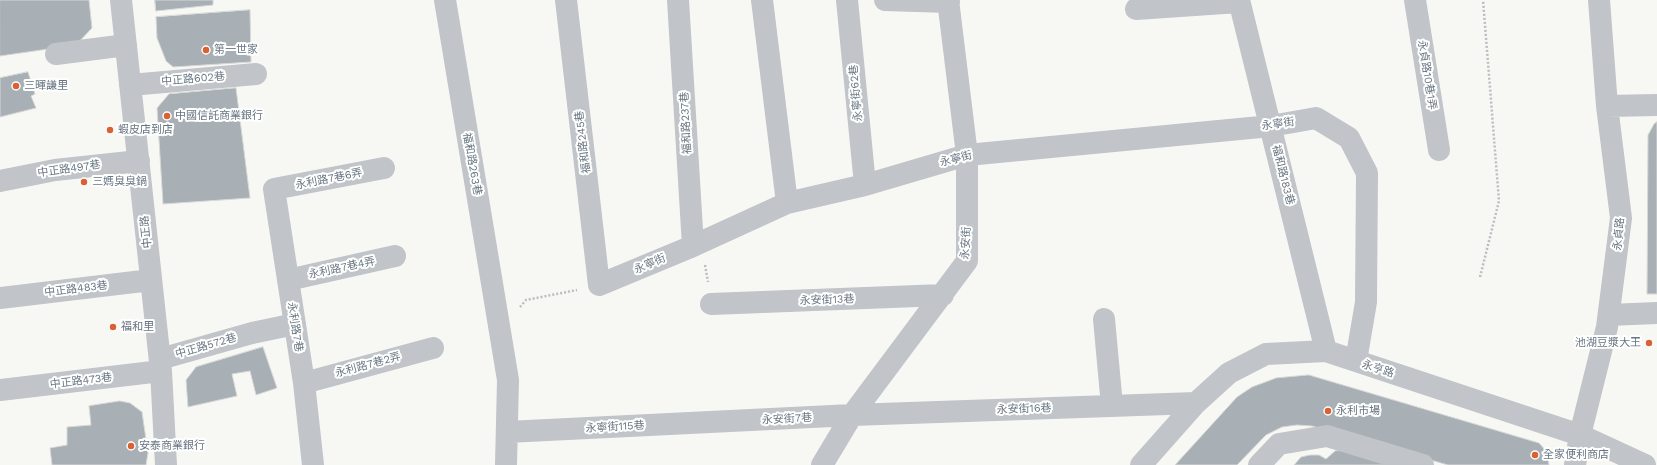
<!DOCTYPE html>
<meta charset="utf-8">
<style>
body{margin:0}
canvas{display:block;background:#f7f7f4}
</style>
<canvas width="1657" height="465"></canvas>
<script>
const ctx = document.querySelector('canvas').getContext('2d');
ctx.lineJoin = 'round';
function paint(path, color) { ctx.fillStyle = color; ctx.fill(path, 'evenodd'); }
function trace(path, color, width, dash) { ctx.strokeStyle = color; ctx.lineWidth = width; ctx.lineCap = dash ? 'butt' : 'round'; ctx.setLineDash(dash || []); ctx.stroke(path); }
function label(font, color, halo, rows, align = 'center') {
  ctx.font = font + ' "Work Sans","Noto Sans TC",sans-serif'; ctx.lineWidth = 4; ctx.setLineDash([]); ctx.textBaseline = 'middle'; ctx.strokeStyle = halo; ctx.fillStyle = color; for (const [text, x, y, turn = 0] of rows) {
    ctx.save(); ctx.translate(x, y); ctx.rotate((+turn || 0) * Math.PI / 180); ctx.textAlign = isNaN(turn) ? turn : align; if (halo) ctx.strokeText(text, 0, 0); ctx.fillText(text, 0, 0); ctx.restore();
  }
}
const building = new Path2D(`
 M0 0H89L92 28 76 45 0 56Z
 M155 0H213V5L156 11Z
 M250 10 251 62 173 67 166 61 157 38 156 17Z
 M28 72 35 94 31 96 36 108 0 117V78Z
 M236 88 250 198 163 204 157 108 169 94Z
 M1657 122V294H1647L1648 135 1654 124Z
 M263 347 277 388 256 395 250 371 232 374 237 396 188 407 186 380 196 367Z
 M1309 375 1539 443 1547 452 1549 465H1448L1312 426 1297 425 1282 427 1266 435 1237 465H1175L1237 397 1252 387 1276 378Z
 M120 401 130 403 142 412 148 453 146 465H52L50 448 67 445V427L91 425 89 406Z
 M1355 450 1391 465H1294L1301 457 1310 455H1319L1326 459 1335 451Z`);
paint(building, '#a8afb5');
trace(building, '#d8d9d7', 1);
trace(new Path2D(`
 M705 265 708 282
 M1480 277 1499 201 1483 0
 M520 307 526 300 577 290`), '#bbbdc0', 2.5, [2, 2]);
trace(new Path2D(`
 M121 0 161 371 166 465
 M445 0 508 380 506 465
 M566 0 599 285 693 246 787 203 865 185 967 155 1271 126 1316 118 1349 138 1367 173 1366 302 1356 361
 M678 0 693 246
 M762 0 787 203
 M847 0 865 185
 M885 0 949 2
 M1239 0 1326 351
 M1415 0 1439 150
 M1136 9 1239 2
 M56 54 126 45
 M130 85 256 74
 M1607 106 1657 105
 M0 181 55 170 139 161
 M288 280 395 256
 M0 298 151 280
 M711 304 943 295
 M1609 315 1657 313
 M1104 319 1112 406
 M160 359 252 333 295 324
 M304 383 433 348
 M0 390 161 371
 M507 432 852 415 1196 403
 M313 465 304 383 274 189 384 168
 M822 465 852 415 967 261V155L948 0
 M1141 465 1196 403 1229 373 1266 354 1326 351 1580 435 1645 465
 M1259 465 1279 444 1327 436 1423 465
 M1575 465 1580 435 1607 327 1621 218 1607 106 1599 0`), '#c1c4c8', 22);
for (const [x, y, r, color] of [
 [206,50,4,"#d96133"],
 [16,86,4,"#d96133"],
 [167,116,4,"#d96133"],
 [110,130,4,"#d96133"],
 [84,182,4,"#d96133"],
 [113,327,4,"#d96133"],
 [1649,343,4,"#d96133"],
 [1328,411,4,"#d96133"],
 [131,446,4,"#d96133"],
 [1535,455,4,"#d96133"]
]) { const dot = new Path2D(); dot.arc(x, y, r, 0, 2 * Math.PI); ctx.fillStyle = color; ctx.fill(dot); trace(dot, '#fff', 1.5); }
label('11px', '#687683', '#fff', [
 ["第一世家",214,50],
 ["三暉謙里",24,86],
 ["中國信託商業銀行",175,116],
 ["蝦皮店到店",118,130],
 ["三媽臭臭鍋",92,182],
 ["福和里",121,327],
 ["池湖豆漿大王",1641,343,"right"],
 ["永利市場",1336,411],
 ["安泰商業銀行",139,446],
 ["全家便利商店",1543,455]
], 'left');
label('11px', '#687683', '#fff', [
 ["永貞路10巷1弄",1427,75,81],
 ["中正路602巷",193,79,-5],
 ["永寧街62巷",856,93,-95],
 ["福和路237巷",686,123,-93],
 ["永寧街",1278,124,-8],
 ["福和路245巷",583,142,-97],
 ["永寧街",956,159,-14],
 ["福和路263巷",472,164,80],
 ["中正路497巷",69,169,-8],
 ["福和路183巷",1283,175,76],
 ["永利路7巷6弄",329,179,-11],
 ["中正路",146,232,-96],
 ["永貞路",1619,234,-85],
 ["永安街",966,243,-87],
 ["永寧街",650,264,-23],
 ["永利路7巷4弄",342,268,-12],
 ["中正路483巷",76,289,-7],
 ["永安街13巷",827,300,-2],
 ["永利路7巷",295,327,81],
 ["中正路572巷",206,346,-16],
 ["永利路7巷2弄",368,365,-15],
 ["永亨路",1378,369,18],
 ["中正路473巷",81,381,-7],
 ["永安街16巷",1024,409,-2],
 ["永安街7巷",787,419,-3],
 ["永寧街115巷",615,427,-3]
]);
</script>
